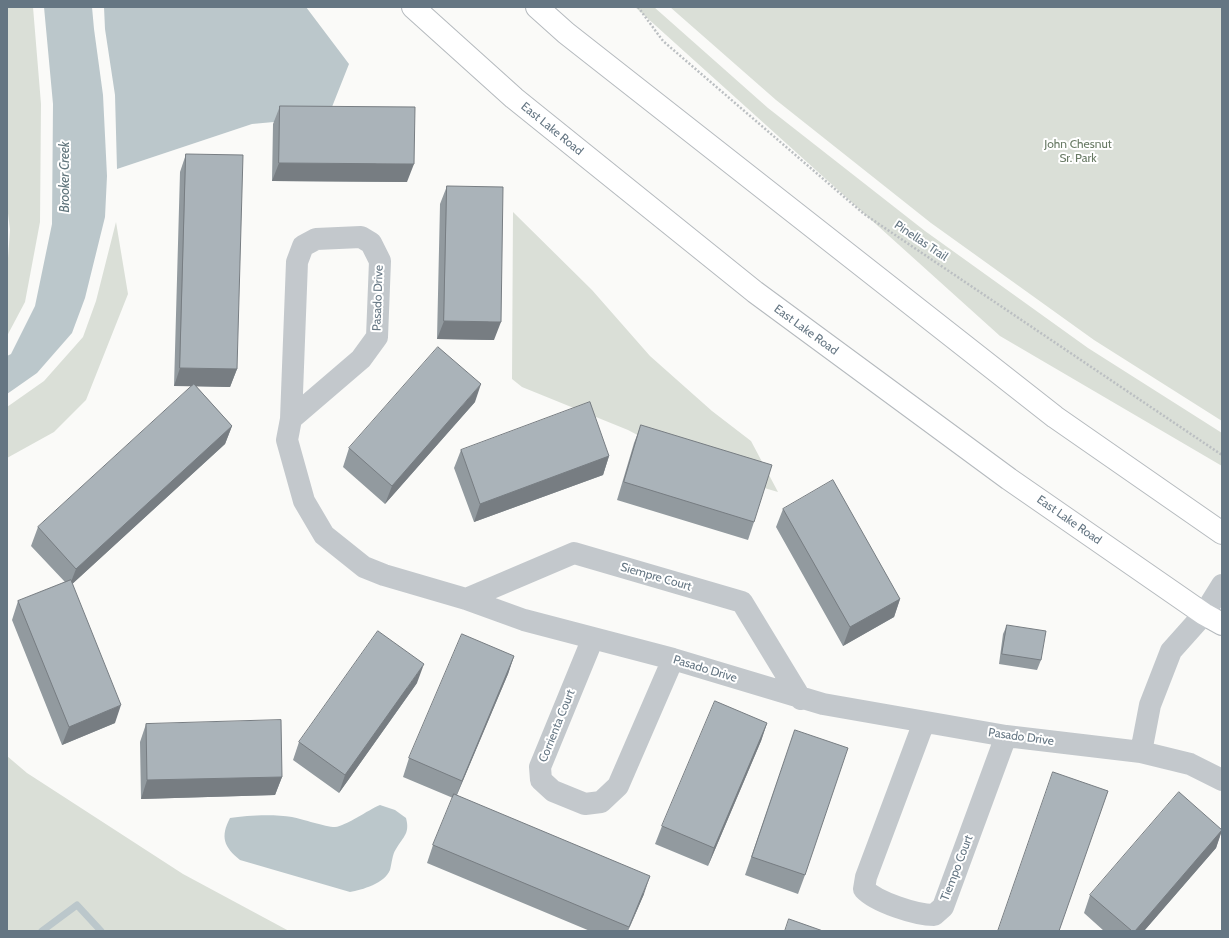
<!DOCTYPE html>
<style>
body{margin:0}
#map{position:relative;width:1229px;height:938px;overflow:hidden;background:#fafaf8;font-family:Cabin,sans-serif}
canvas{display:block}
.frame{position:absolute;inset:0;border:8px solid #657683;pointer-events:none}
</style>
<div id="map">
<canvas width="1229" height="938"></canvas>
<div class="frame"></div>
</div>
<script>
const ctx = document.querySelector('canvas').getContext('2d');
ctx.lineJoin = 'round';
function paint(path, color) { ctx.fillStyle = color; ctx.fill(path, 'evenodd'); }
function trace(path, color, width, dash) { ctx.strokeStyle = color; ctx.lineWidth = width; ctx.lineCap = dash ? 'butt' : 'round'; ctx.setLineDash(dash || []); ctx.stroke(path); }
function label(font, color, halo, rows, align = 'center') {
  ctx.font = font + ' Cabin,sans-serif'; ctx.lineWidth = 4; ctx.setLineDash([]); ctx.textBaseline = 'middle'; ctx.strokeStyle = halo; ctx.fillStyle = color; for (const [text, x, y, turn = 0] of rows) {
    ctx.save(); ctx.translate(x, y); ctx.rotate((+turn || 0) * Math.PI / 180); ctx.textAlign = isNaN(turn) ? turn : align; if (halo) ctx.strokeText(text, 0, 0); ctx.fillText(text, 0, 0); ctx.restore();
  }
}
paint(new Path2D(`
 M7 7H33L41 104 40 222 25 302 7 336V272L10 230 7 205Z
 M635 7H654L768 108 925 231 1088 348 1222 433V466L1000 336Z
 M670 7H1222V421L1094 340 931 223 776 100Z
 M513 212 592 290 650 356 712 411 751 441 778 492 706 471 628 430 522 387 512 379Z
 M116 222 128 294 86 400 54 432 7 458V407L44 381 83 337 96 301Z
 M7 756 27 773 183 874 289 931H7Z`), '#dadfd7');
paint(new Path2D(`
 M44 7H92L94 29 103 95 107 176 105 217 85 298 72 333 37 373 7 394V356L11 354 35 306 52 224 53 104Z
 M104 7H306L349 64 328 117 252 124 117 169 115 95 105 29Z
 M380 805 395 810 406 818C410 833 404 836 396 849 392 855 392 863 390 870 385 883 362 890 350 892L240 860C224 847 220 837 230 818 247 815 275 814 292 817 303 819 325 827 335 827 346 826 368 810 380 805Z`), '#bbc7cb');
trace(new Path2D(`
 M42 931 77 905 101 931`), '#bbc7cb', 7);
const major = new Path2D(`
 M413 7 514 98 755 292 1009 479 1204 614 1222 624
 M537 7 566 33 1055 417 1222 533`);
trace(major, '#b5babe', 24);
trace(new Path2D(`
 M638 7 663 41 864 214 1222 455`), '#bbbfc2', 2.5, [2, 2]);
trace(new Path2D(`
 M291 419 361 359 377 337 380 261 371 243 361 237 316 239 303 246 297 262 291 419 287 440 304 501 324 535 364 567 384 575 466 599 524 620 673 659 823 704 1006 736 1141 752 1190 764 1222 780
 M466 599 574 553 742 602 801 699
 M593 638 540 767 541 780 553 791 585 804 601 802 618 786 673 659
 M924 722 866 877 864 889C876 902 916 915 934 915L943 907 1006 736
 M1141 752 1150 705 1171 651 1204 614 1222 585`), '#c3c8cc', 22);
trace(major, '#fff', 22);
paint(new Path2D(`
 M280 106 407 182 272 181 273 124Z
 M186 154 237 369 230 387 196 386 232 426 225 444 72 584 115 723 62 745 12 620 18 601 65 582 31 546 38 527 192 386H174L180 172Z
 M447 186 494 340 437 339 440 204Z
 M475 402 385 504 343 467 349 448Z
 M641 425 754 522 748 540 617 500 634 443Z
 M461 450 609 456 603 475 474 522 454 468Z
 M783 509 900 599 894 617 843 646 776 527Z
 M1007 625 1041 660 1037 670 999 664 1003 634Z
 M514 656 508 674 457 795 644 894 628 931H590L427 863 433 845 453 798 403 777 409 758Z
 M417 683 339 793 293 760 299 742Z
 M767 723 761 741 708 866 655 844 662 826Z
 M146 724 282 777 275 795 141 799 140 742Z
 M795 730 805 875 798 894 745 875Z
 M1222 830 1216 848 1144 931H1104L1084 913 1090 895Z`), '#929a9f');
paint(new Path2D(`
 M279 163 414 164 407 182 272 181Z
 M444 321 501 322 494 340 437 339Z
 M180 368 237 369 230 387 174 386Z
 M481 384 475 402 385 504 392 486Z
 M232 426 225 444 69 587 76 569Z
 M609 456 603 475 474 522 480 504Z
 M900 599 894 617 843 646 850 627Z
 M514 656 508 674 455 799 462 781Z
 M424 664 417 683 339 793 345 775Z
 M121 705 115 723 62 745 69 727Z
 M767 723 761 741 708 866 714 848Z
 M282 777 275 795 141 799 147 780Z
 M1222 830 1216 848 1144 931H1135Z
 M650 876 644 894 628 931Z`), '#777d82');
const building = new Path2D(`
 M280 106 415 107 414 164 279 163Z
 M186 154 243 155 237 369 180 368Z
 M447 186 503 187 501 322 444 321Z
 M438 347 481 384 392 486 349 448Z
 M194 384 232 426 76 569 38 527Z
 M590 402 609 456 480 504 461 450Z
 M641 425 772 465 754 522 624 482Z
 M833 480 900 599 850 627 783 509Z
 M71 580 121 705 69 727 18 601Z
 M1007 625 1046 631 1041 660 1002 654Z
 M378 631 424 664 345 775 299 742Z
 M462 634 514 656 462 781 409 758Z
 M715 701 767 723 714 848 662 826Z
 M281 720 282 777 147 780 146 724Z
 M795 730 848 748 805 875 752 857Z
 M1053 772 1108 791 1059 931H998Z
 M1179 792 1222 830 1135 931H1132L1090 895Z
 M454 794 650 876 629 927 433 845Z
 M789 919 823 931H785Z`);
paint(building, '#aab3b9');
trace(building, '#777d82', 1);
label('12px', '#657683', '#fff', [
 ["East Lake Road",552,129,39],
 ["Pinellas Trail",921,241,34],
 ["Pasado Drive",378,298,-88],
 ["East Lake Road",806,330,36],
 ["East Lake Road",1069,520,35],
 ["Siempre Court",656,577,16],
 ["Pasado Drive",705,669,17],
 ["Corrienta Court",557,726,-68],
 ["Pasado Drive",1021,737,8],
 ["Tiempo Court",957,868,-69]
]);
label('12px', '#687a64', '#fff', [
 ["John Chesnut",1078,144],
 ["Sr. Park",1078,158]
]);
label('italic 13px', '#60757c', '#fff', [
 ["Brooker Creek",65,177,-90]
]);
</script>
